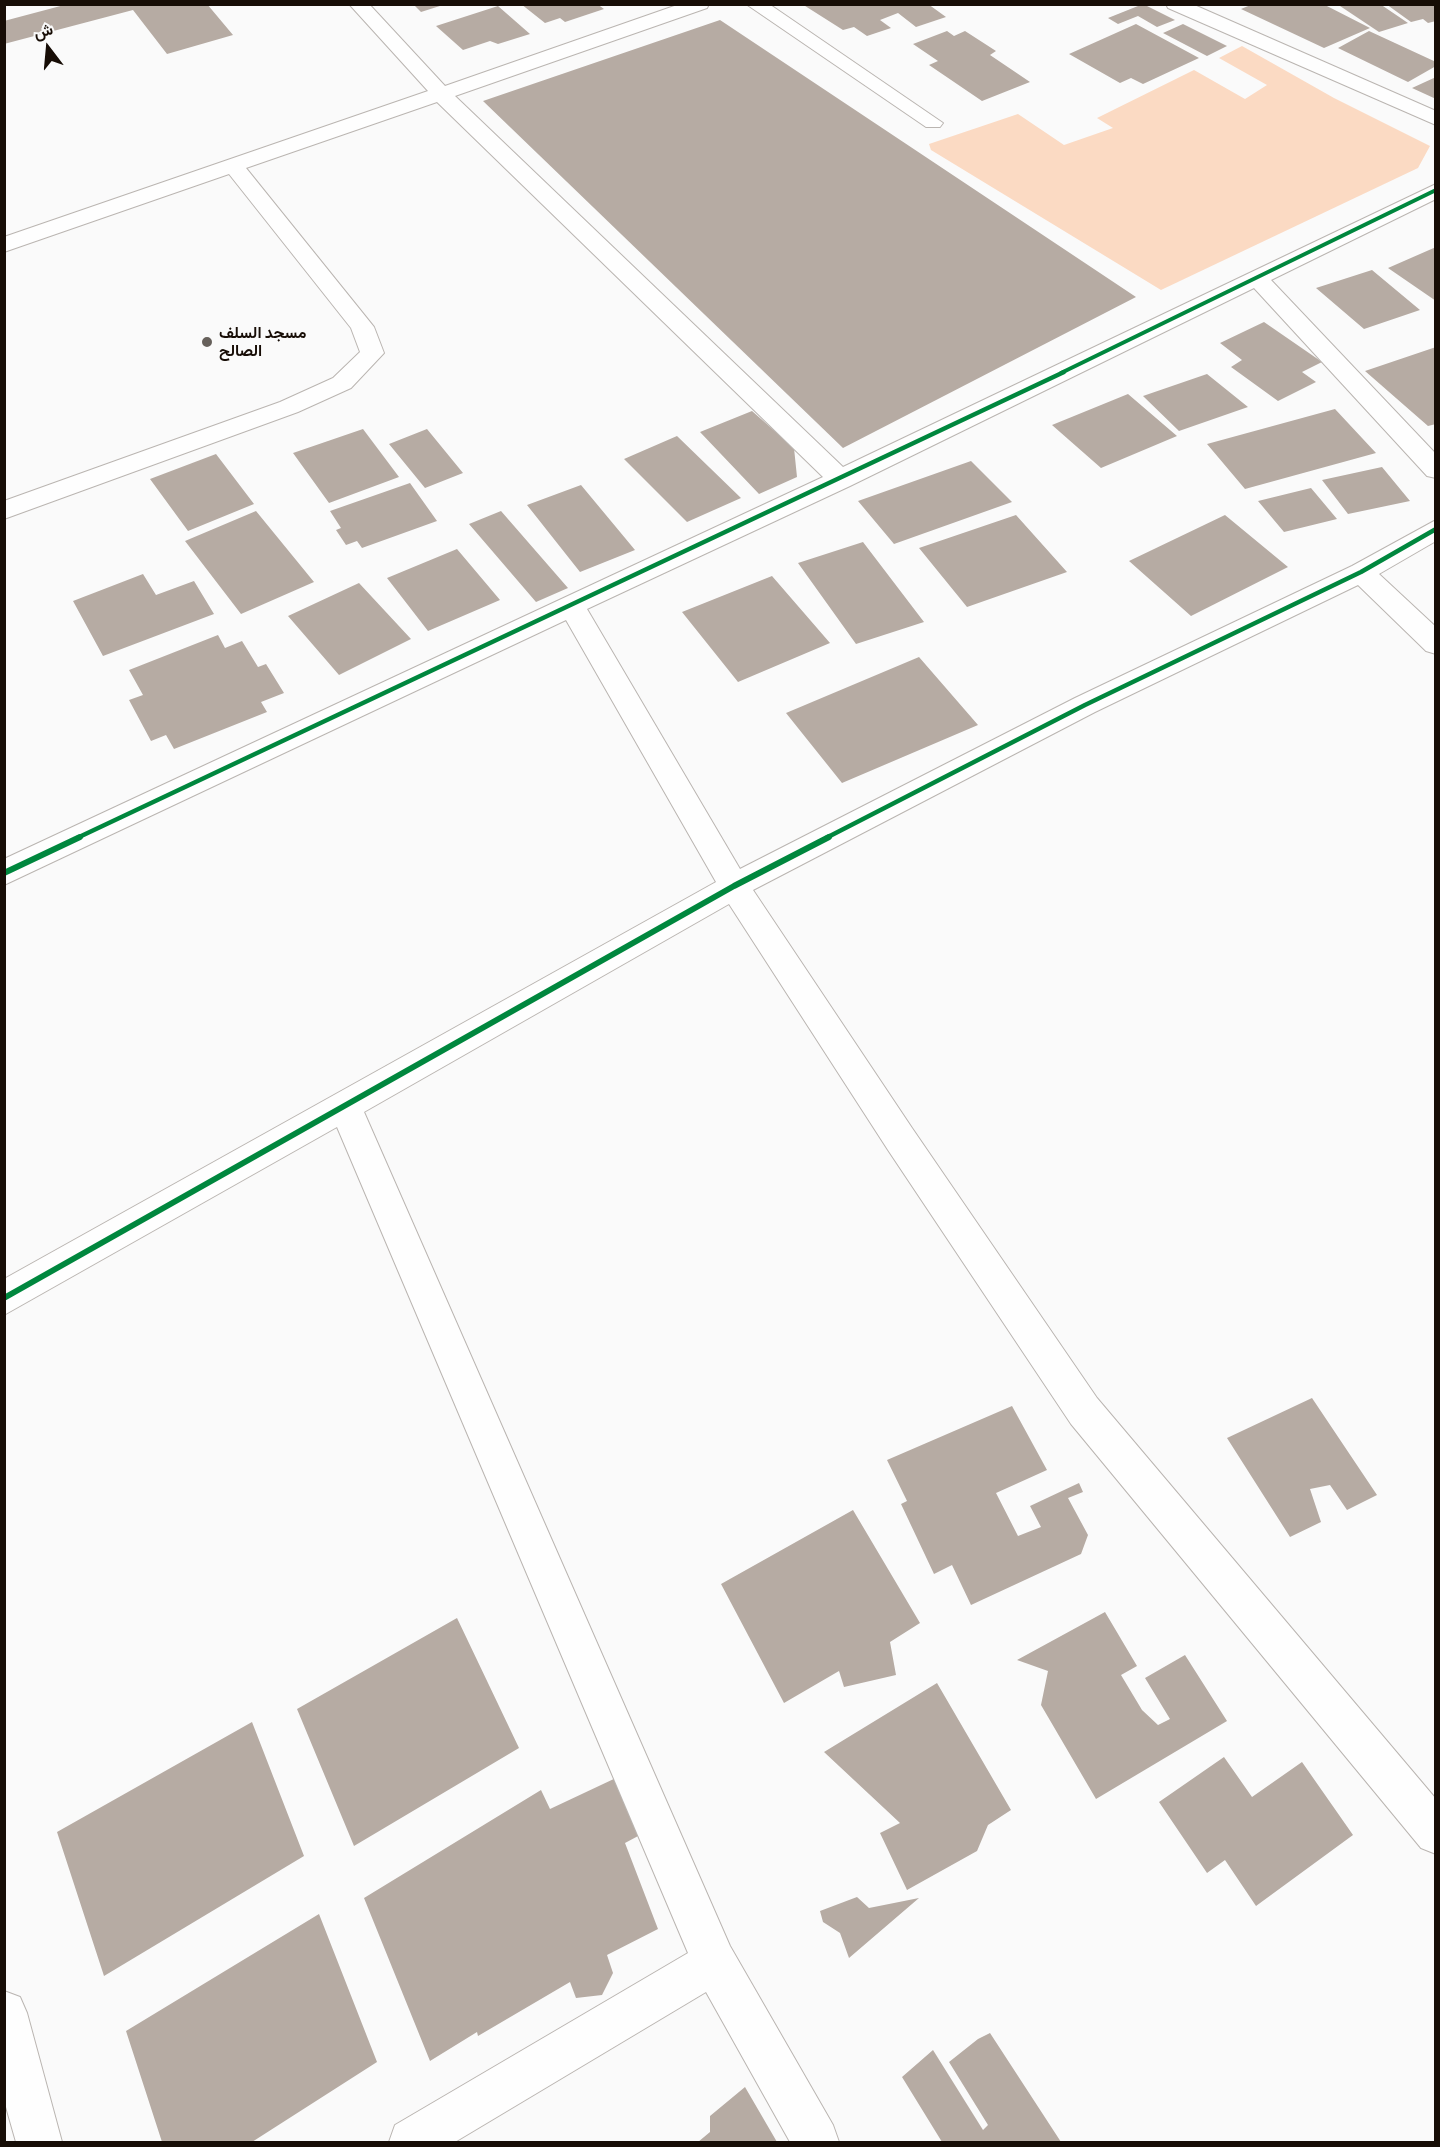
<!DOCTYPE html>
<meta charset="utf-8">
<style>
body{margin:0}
#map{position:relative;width:1440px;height:2147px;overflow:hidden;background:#fafafa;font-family:Barlow,Vazirmatn,sans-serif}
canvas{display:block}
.frame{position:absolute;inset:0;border:6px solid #170d06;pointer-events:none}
.north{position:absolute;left:18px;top:18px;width:60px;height:60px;-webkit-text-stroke:4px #fafafa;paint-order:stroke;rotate:344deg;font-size:16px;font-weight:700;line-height:24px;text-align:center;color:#170d06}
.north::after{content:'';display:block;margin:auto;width:21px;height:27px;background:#170d06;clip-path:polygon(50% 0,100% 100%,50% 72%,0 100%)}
</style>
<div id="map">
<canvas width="1440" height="2147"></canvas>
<div class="frame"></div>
<div class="north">ش</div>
</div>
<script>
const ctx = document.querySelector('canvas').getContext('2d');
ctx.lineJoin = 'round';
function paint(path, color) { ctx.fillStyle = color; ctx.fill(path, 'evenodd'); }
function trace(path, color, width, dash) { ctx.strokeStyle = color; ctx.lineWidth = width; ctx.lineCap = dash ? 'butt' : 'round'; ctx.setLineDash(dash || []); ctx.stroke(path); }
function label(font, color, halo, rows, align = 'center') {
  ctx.font = font + ' Barlow,Vazirmatn,sans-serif'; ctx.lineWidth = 4.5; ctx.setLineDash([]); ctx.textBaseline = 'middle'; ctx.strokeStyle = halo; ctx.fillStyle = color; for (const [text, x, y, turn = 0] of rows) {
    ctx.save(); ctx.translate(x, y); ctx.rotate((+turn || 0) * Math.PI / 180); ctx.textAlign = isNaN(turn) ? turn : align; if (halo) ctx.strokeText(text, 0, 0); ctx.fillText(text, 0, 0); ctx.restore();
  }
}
paint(new Path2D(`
 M1242 46 1334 98 1430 146 1418 168 1161 290 931 150 929 144 1018 114 1064 145 1113 128 1097 118 1194 70 1245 99 1267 85 1219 58Z`), '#fbdac3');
paint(new Path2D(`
 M68 4H207L233 35 167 54 133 10 4 44V21Z
 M413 4H443V5L421 12Z
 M521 4H597L604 9 565 22 560 18 545 23Z
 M802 4H928L946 17 916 27 898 13 880 20 891 28 867 36 854 27 843 30Z
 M1143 4 1175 20 1157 27 1138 16 1118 24 1108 18Z
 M1253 4H1323L1370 28 1324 48 1241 9Z
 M1337 4H1380L1408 23 1379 32Z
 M1386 4H1433L1436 6V21L1428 23 1423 19 1411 22Z
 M498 6 530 34 498 44 490 41 463 50 436 26Z
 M720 20 1136 297 843 448 483 101Z
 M1136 24 1199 58 1143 84 1131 78 1120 83 1069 54Z
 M1183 24 1227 46 1207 56 1163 33Z
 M947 31 954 36 965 31 996 51 990 55 1030 82 982 101 929 65 938 61 913 44Z
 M1369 31 1436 62V66L1408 82 1338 48Z
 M1436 77V99L1412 88Z
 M1436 247V301L1388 268Z
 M1372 270 1420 310 1364 329 1316 288Z
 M1264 322 1322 362 1302 372 1316 382 1278 401 1231 367 1242 360 1220 343Z
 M1436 347V424L1428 426 1365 371Z
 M1207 374 1248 407 1179 431 1143 396Z
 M1128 394 1177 436 1101 468 1052 425Z
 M1335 409 1376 453 1245 489 1207 444Z
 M752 411 794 448 797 477 759 494 700 432Z
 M363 429 399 477 329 503 293 453Z
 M427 429 463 473 425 488 389 444Z
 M677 436 741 498 687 522 624 459Z
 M216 454 254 504 188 531 150 479Z
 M971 461 1012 502 894 544 858 501Z
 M1382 467 1410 501 1348 514 1322 480Z
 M410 483 437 521 362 548 357 541 346 545 336 530 341 528 330 511Z
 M581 485 635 550 580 572 527 505Z
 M1311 488 1337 519 1284 532 1258 501Z
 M256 511 314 582 241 614 185 541Z
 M501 511 568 588 536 602 469 524Z
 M1016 515 1067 572 967 607 919 548Z
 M1225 515 1288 567 1191 616 1129 561Z
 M863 542 924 622 856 644 798 563Z
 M457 549 500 600 428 631 387 578Z
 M143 574 156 595 194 581 214 614 103 656 73 601Z
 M772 576 830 643 738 682 682 612Z
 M359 583 411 639 339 675 288 616Z
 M218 635 225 648 242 641 258 667 266 664 284 693 261 702 267 712 174 749 166 735 151 741 129 700 143 695 129 670Z
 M919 657 978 725 842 783 786 713Z
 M1312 1398 1377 1495 1347 1510 1330 1485 1310 1489 1321 1522 1290 1537 1227 1438Z
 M1012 1406 1047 1470 996 1493 1018 1536 1041 1527 1030 1506 1079 1483 1083 1492 1068 1498 1088 1535 1081 1554 971 1605 952 1565 934 1574 901 1504 907 1501 887 1460Z
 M853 1510 920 1623 890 1642 896 1675 844 1687 839 1671 784 1703 721 1584Z
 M1105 1612 1137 1666 1121 1675 1142 1710 1158 1725 1170 1719 1145 1678 1185 1655 1227 1721 1096 1799 1041 1705 1048 1671 1017 1660Z
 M457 1618 519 1748 354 1846 297 1709Z
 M937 1683 1011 1810 988 1825 977 1851 907 1890 880 1833 900 1823 824 1752Z
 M252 1722 304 1856 104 1976 57 1832Z
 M1224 1757 1252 1797 1302 1762 1353 1835 1256 1906 1225 1860 1207 1873 1159 1802Z
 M618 1777 640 1835 625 1843 658 1929 607 1955 613 1973 602 1995 576 1998 570 1982 478 2036 477 2032 430 2061 364 1898 541 1790 550 1809Z
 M857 1897 869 1908 919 1898 849 1958 840 1933 823 1922 820 1911Z
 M319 1914 377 2062 252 2142H162L126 2031Z
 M990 2033 1061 2142H942L902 2077 933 2050 983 2130 988 2125 949 2062 978 2039Z
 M745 2087 777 2142H698L710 2132V2116Z`), '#b6aba3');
const street = new Path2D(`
 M349 4H369L445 86 680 4H709L707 8 455 96 843 467 1436 184V199L1271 280 1436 454V478L1427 476 1254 288 850 486 587 609 740 869 1075 698 1352 566 1436 520V541L1379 574 1436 627V654L1426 651 1358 585 1095 712 753 890 912 1128 1097 1398 1436 1799V1854L1421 1848 1071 1424 888 1150 729 904 364 1112 730 1946 833 2125 839 2142H790L706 1992 455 2142H389L395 2125 688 1953 337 1127 4 1315V1279L716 882 566 620 4 885V859L823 477 437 102 246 168 374 327 384 353 351 388 298 412 4 519V501L280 402 333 378 360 352 351 328 229 174 4 252V237L428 91Z
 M746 4H769L943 123 940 127H926Z
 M4 1991 20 1997 27 2013 62 2142H16L4 2100Z`);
const secondary = new Path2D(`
 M1166 4H1192L1436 111V125L1168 8Z`);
trace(street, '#bab5b1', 2);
trace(secondary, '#bab5b1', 2);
paint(street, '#fefefe');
paint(secondary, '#fefefe');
trace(new Path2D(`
 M1061 373 1436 190`), '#00873e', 4);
trace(new Path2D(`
 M77 838 1064 372
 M826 838 1085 705 1361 572 1436 529`), '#00873e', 4.5);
trace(new Path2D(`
 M4 873 80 837
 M4 1298 734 886 829 837`), '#00873e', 6);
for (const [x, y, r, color] of [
 [207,342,6,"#66605b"]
]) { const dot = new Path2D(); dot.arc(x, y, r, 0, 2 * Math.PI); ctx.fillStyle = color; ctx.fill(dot); trace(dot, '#fafafa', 2); }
label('bold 16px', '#170d06', '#fafafa', [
 ["مسجد السلف",219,333],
 ["الصالح",219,351]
], 'left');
</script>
